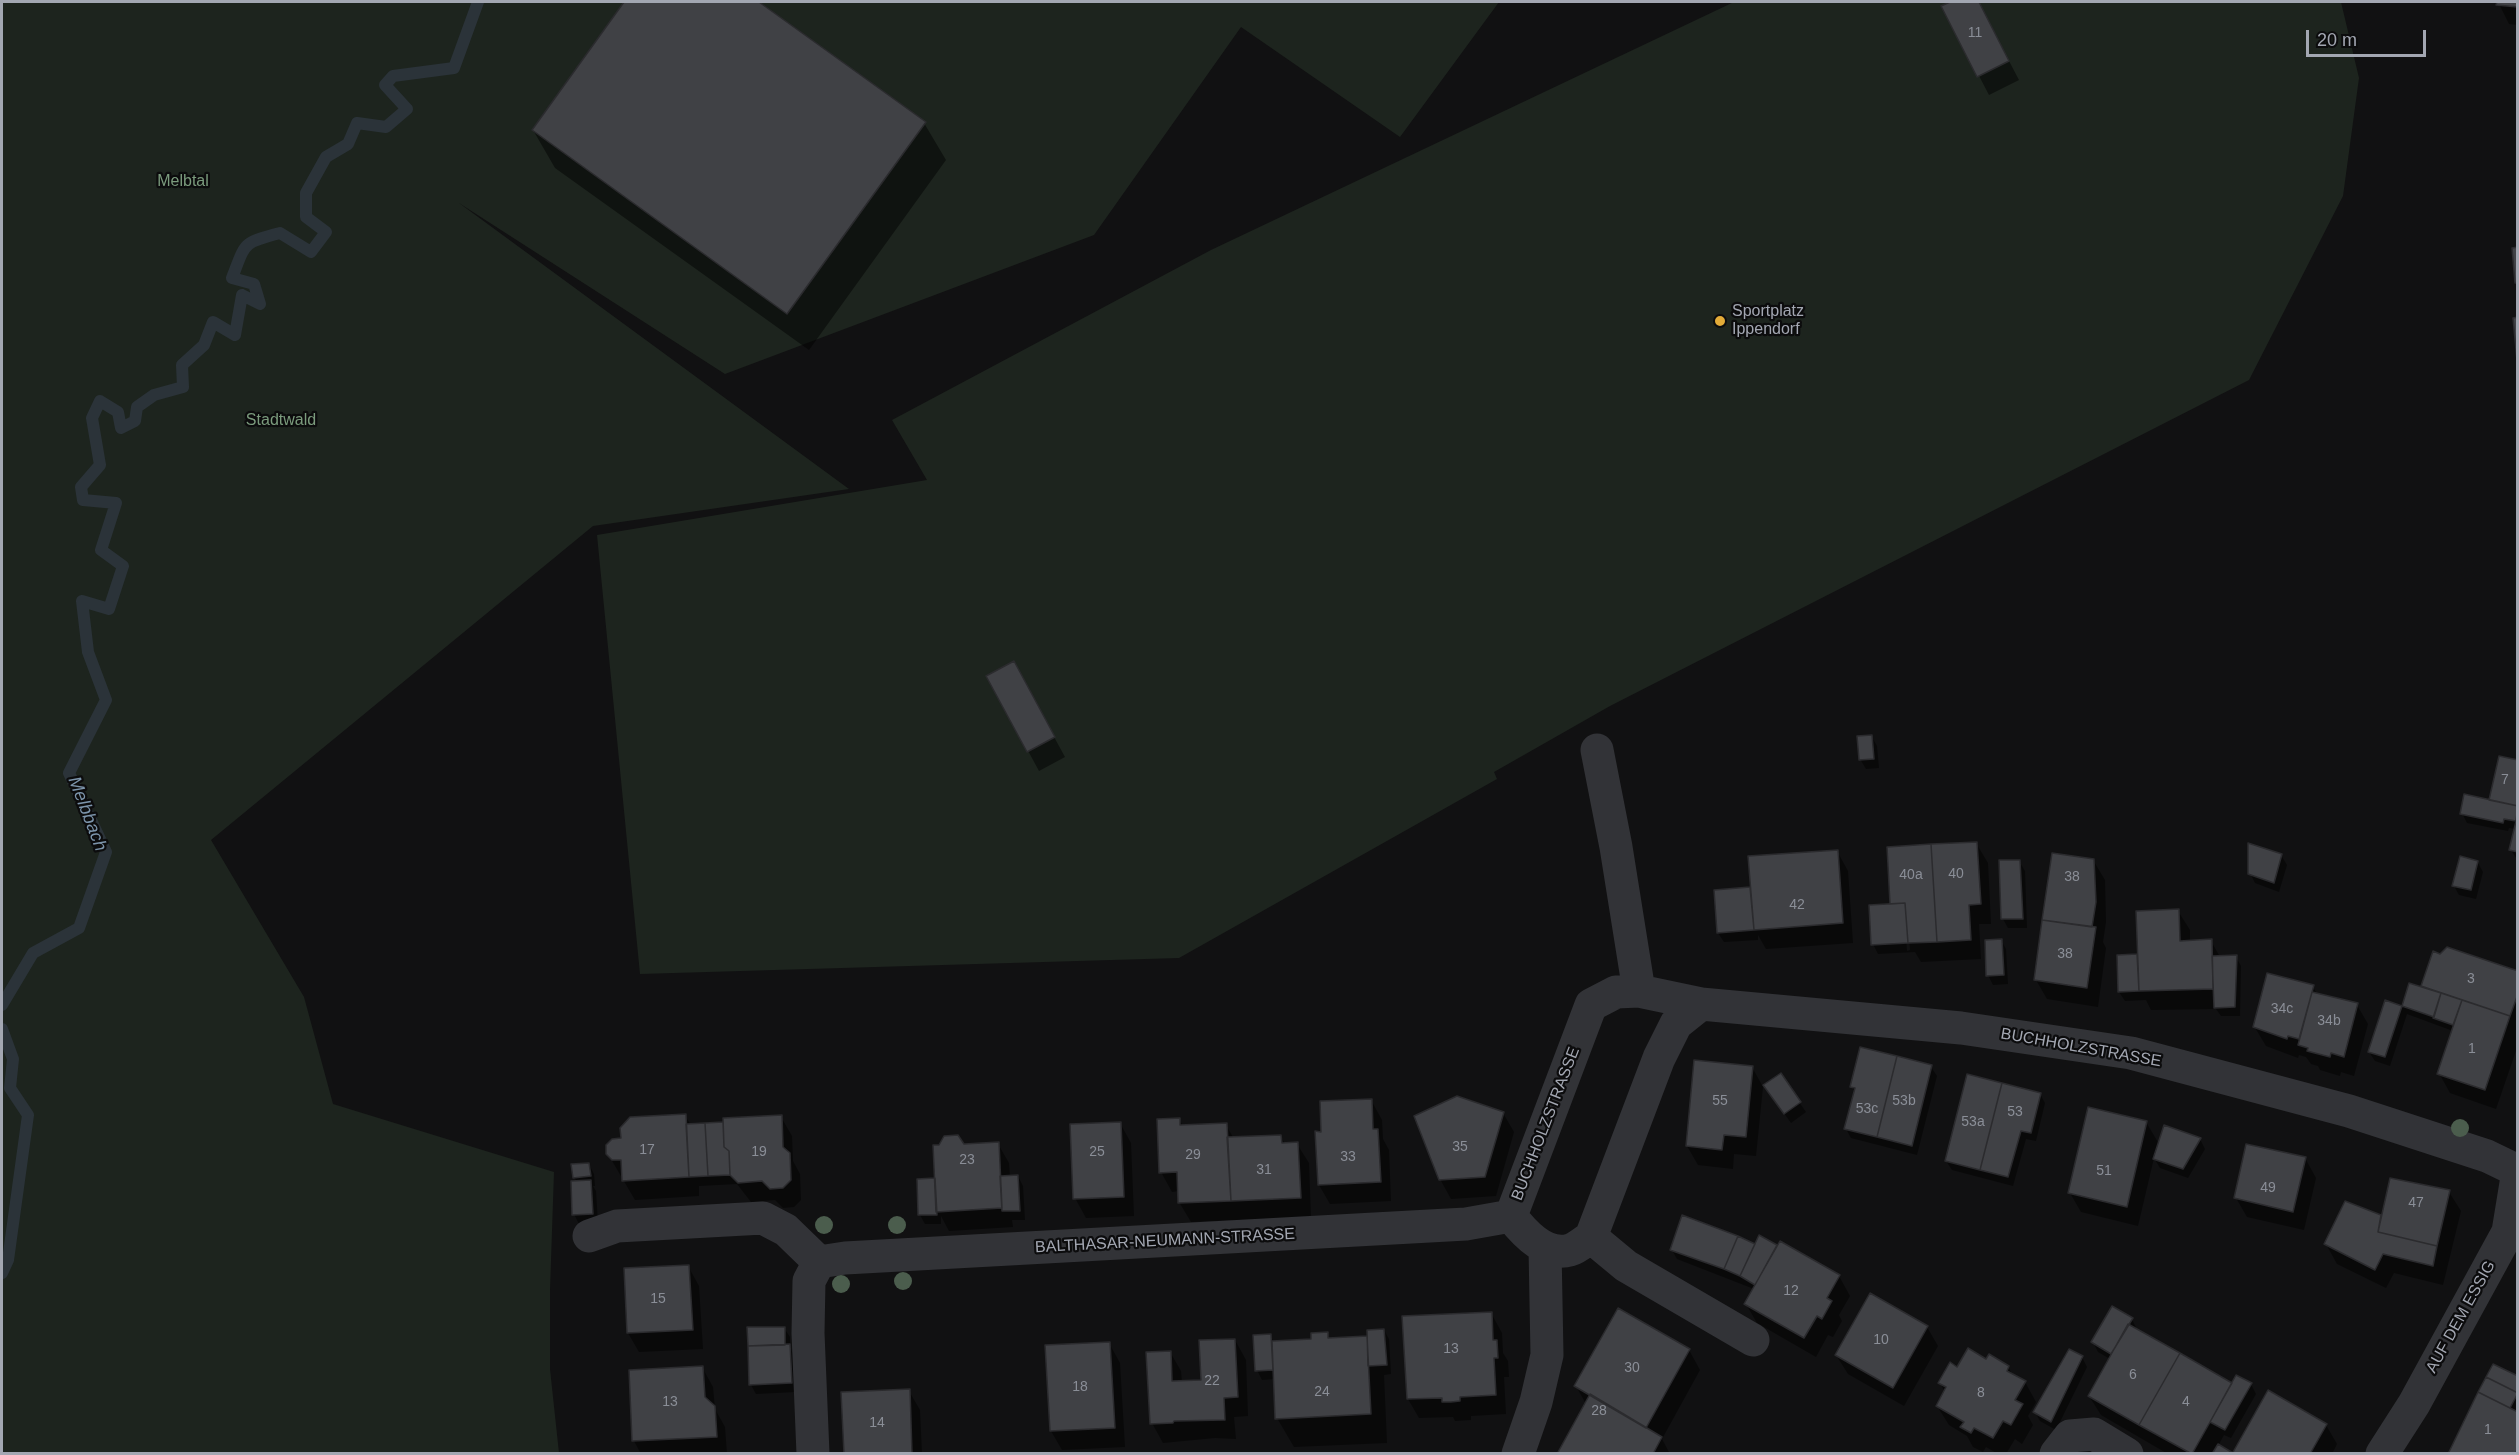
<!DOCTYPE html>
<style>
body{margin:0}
#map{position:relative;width:2519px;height:1455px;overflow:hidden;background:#111112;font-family:Helvetica,sans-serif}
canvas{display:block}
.frame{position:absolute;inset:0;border:3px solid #a3a7b2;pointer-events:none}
.scale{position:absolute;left:2306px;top:30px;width:120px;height:27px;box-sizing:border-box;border:3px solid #a3a7b2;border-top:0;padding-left:8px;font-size:18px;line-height:21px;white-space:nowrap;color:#a3a7b2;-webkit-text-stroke:4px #0c0c0d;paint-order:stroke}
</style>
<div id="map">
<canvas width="2519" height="1455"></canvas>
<div class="frame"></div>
<div class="scale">20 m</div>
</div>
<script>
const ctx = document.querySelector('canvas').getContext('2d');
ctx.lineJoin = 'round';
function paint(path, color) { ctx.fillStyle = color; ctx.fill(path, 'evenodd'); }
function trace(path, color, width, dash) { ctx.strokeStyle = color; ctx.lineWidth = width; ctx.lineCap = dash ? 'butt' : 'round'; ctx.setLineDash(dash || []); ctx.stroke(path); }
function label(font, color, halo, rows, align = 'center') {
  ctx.font = font + ' Helvetica,sans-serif'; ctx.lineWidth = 4.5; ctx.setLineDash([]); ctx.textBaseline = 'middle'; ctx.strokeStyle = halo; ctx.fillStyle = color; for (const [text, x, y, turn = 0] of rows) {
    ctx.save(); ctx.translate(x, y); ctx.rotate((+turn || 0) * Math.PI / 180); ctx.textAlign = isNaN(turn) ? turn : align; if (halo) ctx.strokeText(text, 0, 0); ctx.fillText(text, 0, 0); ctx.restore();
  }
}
paint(new Path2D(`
 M2 2H1499L1400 137 1241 27 1094 235 725 374 459 203 849 489 593 526 211 840 304 997 333 1104 554 1172 550 1290V1369L559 1453 2 1454Z
 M1734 2H2341L2359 78 2343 196 2249 380 1610 706 1494 772 1497 779 1179 958 640 974 597 535 927 480 892 420 1211 250Z`), '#1d241e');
paint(new Path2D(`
 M626 2H757L924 123 946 160 809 350 555 168 533 130Z
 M1953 2H1978L2019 80 1989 95 1943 7Z
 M2498 2H2518V25L2509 24Z
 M988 677 1024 682 1065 757 1039 771Z
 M1872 737 1877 746 1879 768 1866 769 1860 759Z
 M2518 761V861L2511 850 2515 829 2509 828 2508 831 2467 823 2462 813 2490 802Z
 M1976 843 1988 863 1991 924H1979L1981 959 1921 962 1915 952 1878 954 1873 944 1893 905ZM1905 922H1908L1910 950 1907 951Z
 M1837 851 1848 871 1853 943 1766 949 1758 935V940L1724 942 1718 933 1716 891 1752 889Z
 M2281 855 2287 865 2279 892 2255 883 2250 873Z
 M2093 860 2105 880 2106 922 2103 942 2106 948 2098 1007 2047 999 2036 980Z
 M2019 861 2025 871 2027 928H2008L2003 919 2000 862Z
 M2478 863 2483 872 2476 899 2459 895 2454 886Z
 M2178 911 2190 930V942L2211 941 2220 957H2236L2241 966 2240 1016H2221L2216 1009 2151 1010 2146 1000 2125 1001 2119 992 2118 956 2139 955Z
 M2001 940 2006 949 2008 984 1993 985 1988 975Z
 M2518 972V1045L2496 1109 2450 1093 2439 1073 2453 1031 2407 1014 2390 1066 2375 1061 2369 1052 2386 1002 2403 1008 2410 985 2425 989 2423 986Z
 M2313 987 2317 994 2357 1005 2368 1024 2354 1076 2341 1072 2340 1076 2320 1070 2318 1066 2311 1064 2306 1057 2299 1055 2298 1058 2266 1046 2254 1026Z
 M1752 1067 1763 1087 1756 1156 1734 1154 1733 1169 1698 1165 1687 1146Z
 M1931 1067 1937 1076 1917 1155 1851 1138 1846 1129 1855 1092 1852 1087Z
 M1780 1075 1806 1112 1791 1123 1771 1095Z
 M2040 1094 2045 1103 2036 1141 2026 1139 2013 1186 1952 1170 1946 1161Z
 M1371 1100 1382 1120 1383 1139 1389 1150 1391 1201 1330 1204 1319 1185 1323 1133Z
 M1503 1113 1514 1132 1496 1196 1451 1199 1440 1179Z
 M685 1116 691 1125 723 1123 725 1128 781 1117 792 1136 793 1161 800 1174 801 1200 794 1207 783 1208 775 1200 751 1202 737 1184 699 1186V1196L635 1200 608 1154 622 1140Z
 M1179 1119 1183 1126 1226 1125 1234 1139 1281 1137 1285 1144H1297L1309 1163 1311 1217 1191 1222 1179 1202V1191L1172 1192 1161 1172Z
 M2146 1122 2159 1144 2200 1139 2205 1149 2188 1178 2160 1168 2154 1158 2138 1226 2081 1212 2070 1193Z
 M1120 1123 1131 1143 1134 1216 1086 1218 1075 1198Z
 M998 1144 1009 1163 1010 1177 1018 1176 1023 1186 1025 1220H1012L1013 1227 949 1231 941 1216V1224H925L920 1215 936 1179 963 1146Z
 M2305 1158 2316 1178 2304 1230 2247 1217 2236 1198Z
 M589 1164 594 1174 595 1186H593L596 1191 598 1223 579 1224 574 1214 577 1182 574 1177Z
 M2449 1192 2461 1211 2443 1285 2394 1273 2386 1288 2337 1264 2326 1244 2346 1203 2383 1217Z
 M1759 1237 1839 1276 1850 1296 1839 1315 1842 1321 1833 1337 1828 1335 1816 1357 1757 1323 1746 1304 1754 1289 1677 1259 1672 1250 1756 1246Z
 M688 1266 699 1286 703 1349 639 1352 628 1333Z
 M1618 1310 1689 1350 1700 1370 1662 1439 1670 1454H1558L1586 1404 1576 1386Z
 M1491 1313 1502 1333 1503 1353 1508 1361 1509 1377H1504L1506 1414 1471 1416V1420L1455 1421 1453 1417 1419 1418 1408 1399Z
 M2132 1319 2137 1330 2233 1385 2251 1384 2256 1394 2231 1438 2224 1435 2218 1446 2231 1454H2168L2101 1415 2089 1396 2110 1359 2098 1352 2093 1342Z
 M1927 1327 1938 1346 1904 1406 1848 1374 1836 1355Z
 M784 1328 790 1337V1348L794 1355 796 1392 756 1394 751 1385Z
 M1384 1330 1389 1339 1391 1374 1384 1375 1387 1443 1294 1447 1277 1418 1275 1379 1262 1380 1257 1370 1270 1336 1274 1342 1313 1340 1327 1334 1330 1339 1368 1338Z
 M1235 1340 1246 1360 1248 1416 1234 1417 1236 1439 1215 1438 1163 1443 1152 1423 1170 1352 1181 1371 1182 1382 1203 1381Z
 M1109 1343 1120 1363 1125 1447 1062 1450 1051 1431 1047 1347Z
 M2082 1357 2087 1367 2056 1430 2040 1421 2035 1412Z
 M1986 1361 2008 1367 2014 1377 2025 1382 2036 1402 2028 1416 2033 1425 2022 1444 2015 1439 2006 1454H1998L1986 1447 1983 1452 1973 1447 1967 1436 1949 1425 1937 1406 1945 1392 1940 1383 1958 1369Z
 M702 1367 713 1387 715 1409 725 1427 727 1454H641L634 1441 630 1371Z
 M2518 1378V1454H2449Z
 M909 1391 920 1410 922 1454H845Z
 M2326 1425 2337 1444 2332 1454H2234Z`), '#0007');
trace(new Path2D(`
 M2 1005 33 953 79 928 106 852 69 773 106 700 88 652 82 601 109 609 123 566 101 550 116 503 83 500 81 487 100 465 92 418 100 401 118 412 121 428 135 421 137 407 154 395 183 387 182 365 204 345 213 322 235 335 242 295 260 304 254 284 232 278C246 242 242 243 280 233L311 252 326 232 306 217V193L326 157 348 144 357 123 386 127 407 109 385 85 393 76 454 68 478 2
 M2 1029 13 1059 10 1088 28 1115 8 1260 2 1273`), '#2b3339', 12);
const building = new Path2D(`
 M624 2H759L926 122 787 314 532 130Z
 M1950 2H1979L2009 61 1977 77 1941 6Z
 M2497 2H2518V7L2496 5Z
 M2518 247V283H2515L2512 248Z
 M2518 317V371L2513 318Z
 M1014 661 1055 737 1027 752 986 676Z
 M1872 735 1874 759 1859 760 1857 736Z
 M2499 756 2518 760V806L2489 800Z
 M2464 794 2518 806 2516 821 2504 819 2503 823 2460 814Z
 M2518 813V852L2509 850Z
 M1977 842 1981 904 1969 905 1971 940 1937 942 1931 844Z
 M2248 843 2282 854 2274 883 2248 874Z
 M1931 844 1937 942 1908 943 1905 903 1890 904 1887 847Z
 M1838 850 1843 923 1754 930 1748 856Z
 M2052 853 2094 859 2096 902 2092 927 2042 920Z
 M2460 856 2478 861 2471 890 2452 886Z
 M1999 860H2020L2023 919H2001Z
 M1750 887 1754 930 1717 933 1714 890Z
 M1905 903 1908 943 1871 945 1869 905Z
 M2179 909 2180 941 2212 939 2213 989 2139 991 2136 911Z
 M2042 920 2096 927 2087 988 2034 980Z
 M2002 939 2004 975 1986 976 1985 940Z
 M2447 947 2518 971V994L2510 1016 2421 986 2433 951 2440 954Z
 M2137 954 2139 991 2118 992 2117 955Z
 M2237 955 2235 1007 2214 1008 2212 956Z
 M2267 973 2314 985 2299 1039 2288 1036 2287 1039 2253 1027Z
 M2409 983 2441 993 2434 1017 2402 1006Z
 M2312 992 2358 1003 2344 1057 2331 1053 2330 1057 2307 1051 2308 1048 2298 1045Z
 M2441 993 2462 1000 2453 1025 2433 1018Z
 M2385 1000 2402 1006 2385 1057 2368 1052Z
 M2462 1000 2510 1016 2485 1090 2437 1074Z
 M1860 1047 1897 1056 1877 1137 1844 1129 1855 1088 1850 1087Z
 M1897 1056 1932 1065 1912 1146 1877 1137Z
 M1694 1060 1753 1066 1746 1137 1724 1135 1722 1150 1686 1146Z
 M1781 1073 1801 1102 1784 1114 1763 1085Z
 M1967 1074 2002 1083 1980 1170 1945 1161Z
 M2002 1083 2041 1093 2031 1133 2021 1131 2008 1177 1980 1170Z
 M1457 1096 1504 1112 1485 1177 1439 1180 1414 1116Z
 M1372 1099 1373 1129H1378L1381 1182 1318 1185 1315 1131 1321 1132 1320 1101Z
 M2088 1107 2147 1121 2127 1207 2068 1193Z
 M686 1114 689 1177 622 1181 621 1160H612L606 1154V1145L612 1139 621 1138 620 1128 630 1117Z
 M782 1115 783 1147 790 1153 791 1180 783 1188 770 1189 762 1181 738 1183 730 1175 729 1151 724 1147 723 1118Z
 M1180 1118V1125L1227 1123 1231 1201 1178 1203 1177 1172 1159 1173 1157 1119Z
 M723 1122 724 1147 729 1151 730 1175 708 1176 705 1123Z
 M1121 1122 1124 1197 1073 1199 1070 1124Z
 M705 1123 708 1176 689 1177 686 1124Z
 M2164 1125 2201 1138 2183 1169 2153 1159Z
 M958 1135 964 1144 999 1142 1002 1208 936 1212 933 1145H939L944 1136Z
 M1281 1135 1282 1143 1298 1142 1301 1198 1231 1201 1227 1137Z
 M2246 1144 2306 1157 2293 1212 2234 1198Z
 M589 1163 591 1176 573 1178 571 1164Z
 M1018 1175 1020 1211H1002L1000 1176Z
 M935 1178 937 1215H918L917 1179Z
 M2390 1178 2450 1190 2437 1246 2378 1232Z
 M591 1180 593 1214 572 1215 571 1181Z
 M2345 1201 2381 1215 2378 1232 2437 1246 2433 1266 2383 1254 2375 1270 2324 1244Z
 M1682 1215 1738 1236 1724 1269 1670 1250Z
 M1759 1235 1777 1245 1755 1285 1740 1276Z
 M1738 1236 1755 1244 1740 1276 1724 1269Z
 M1780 1241 1840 1275 1827 1298 1832 1301 1822 1319 1817 1316 1804 1338 1744 1304Z
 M689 1265 693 1330 627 1333 624 1268Z
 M1870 1293 1928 1326 1893 1388 1835 1355Z
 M2112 1306 2133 1318 2111 1354 2091 1342Z
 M1618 1308 1690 1349 1646 1428 1574 1386Z
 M1492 1312 1493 1340H1497L1498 1358H1494L1496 1395 1460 1397V1401L1451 1402H1442V1398L1407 1399 1402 1316Z
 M2128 1324 2180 1353 2139 1425 2088 1396Z
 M747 1327H785V1345L748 1346Z
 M1384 1329 1387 1365 1368 1366 1367 1330Z
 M1328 1332V1338L1367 1336 1371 1414 1275 1419 1272 1341 1311 1339V1333Z
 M1271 1334 1273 1370 1255 1371 1253 1335Z
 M1235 1339 1238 1397 1224 1398 1225 1420 1174 1421 1173 1423 1150 1424 1146 1352 1171 1351 1172 1381 1201 1380 1199 1340Z
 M1110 1342 1115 1428 1050 1431 1045 1345Z
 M790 1344 792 1383 749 1385 748 1346Z
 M1968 1348 1986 1359 1989 1354 2009 1366 2007 1371 2026 1381 2015 1400 2023 1404 2011 1425 2003 1421 1993 1438 1974 1428 1971 1433 1960 1427 1964 1422 1936 1406 1946 1387 1938 1383 1950 1362 1957 1367Z
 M2069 1349 2083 1356 2051 1422 2033 1412Z
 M2180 1353 2232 1383 2192 1454 2139 1425Z
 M2493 1364 2518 1376V1393L2486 1377Z
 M703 1366 705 1397 715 1406 717 1437 632 1441 629 1370Z
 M2236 1375 2252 1383 2225 1430 2210 1422Z
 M2486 1377 2518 1393 2510 1408 2478 1392Z
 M910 1389 912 1454H844L841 1392Z
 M2268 1390 2327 1424 2310 1454H2232Z
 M2478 1392 2518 1412V1449L2515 1454H2448Z
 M1590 1394 1662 1437 1653 1454H1557Z
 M2218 1444 2233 1453 2232 1454H2212Z`);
paint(building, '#404145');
trace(building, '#2b2b2e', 1.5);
trace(new Path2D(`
 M1597 750 1616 847 1639 991
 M1511 1216 1591 1005 1616 992 1639 991 1701 1004 1961 1028 2131 1053 2349 1111 2487 1156 2518 1171
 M1511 1216C1524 1233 1546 1257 1570 1250 1577 1248 1585 1241 1591 1237L1659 1058 1676 1024 1701 1004
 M589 1236 617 1226 763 1218 786 1230 819 1262
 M1591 1237 1626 1266 1753 1340
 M813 1454 808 1333 809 1281 819 1262 845 1258 1466 1224 1511 1216
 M1518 1454 1536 1402 1547 1355 1545 1248
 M2056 1454 2070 1436 2094 1434 2127 1454
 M2382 1454 2414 1404 2508 1232 2518 1171`), '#323337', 33);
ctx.fillStyle = '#4b5d4d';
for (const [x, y] of [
 [2460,1128],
 [824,1225],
 [897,1225],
 [903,1281],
 [841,1284]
]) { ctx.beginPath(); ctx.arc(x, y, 9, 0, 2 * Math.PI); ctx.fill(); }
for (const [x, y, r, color] of [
 [1720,321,6,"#e3ab38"]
]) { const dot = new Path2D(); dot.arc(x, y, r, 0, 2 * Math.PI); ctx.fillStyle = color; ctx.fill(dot); trace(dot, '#0c0c0d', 2); }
label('14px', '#8a8e97', null, [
 ["11",1975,33],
 ["7",2505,780],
 ["40",1956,874],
 ["40a",1911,875],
 ["38",2072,877],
 ["42",1797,905],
 ["38",2065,954],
 ["3",2471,979],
 ["34c",2282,1009],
 ["34b",2329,1021],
 ["1",2472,1049],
 ["55",1720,1101],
 ["53b",1904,1101],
 ["53c",1867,1109],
 ["53",2015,1112],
 ["53a",1973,1122],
 ["35",1460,1147],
 ["17",647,1150],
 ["19",759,1152],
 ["25",1097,1152],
 ["29",1193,1155],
 ["33",1348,1157],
 ["23",967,1160],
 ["31",1264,1170],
 ["51",2104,1171],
 ["49",2268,1188],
 ["47",2416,1203],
 ["12",1791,1291],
 ["15",658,1299],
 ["10",1881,1340],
 ["13",1451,1349],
 ["30",1632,1368],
 ["6",2133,1375],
 ["22",1212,1381],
 ["18",1080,1387],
 ["24",1322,1392],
 ["8",1981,1393],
 ["13",670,1402],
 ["4",2186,1402],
 ["28",1599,1411],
 ["14",877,1423],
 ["1",2488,1430]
]);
label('16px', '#7b9b7d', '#0c0c0d', [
 ["Melbtal",183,182],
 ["Stadtwald",281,421]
]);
label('16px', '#a3a7b2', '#0c0c0d', [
 ["Sportplatz",1732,312],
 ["Ippendorf",1732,330]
], 'left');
label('16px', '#a3a7b2', '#0c0c0d', [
 ["BUCHHOLZSTRASSE",2081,1048,10],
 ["BUCHHOLZSTRASSE",1546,1124,-69],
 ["BALTHASAR-NEUMANN-STRASSE",1165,1241,-3],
 ["AUF DEM ESSIG",2461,1317,-61]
]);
label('italic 18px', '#7c94ab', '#0c0c0d', [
 ["Melbbach",87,814,69]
]);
</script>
